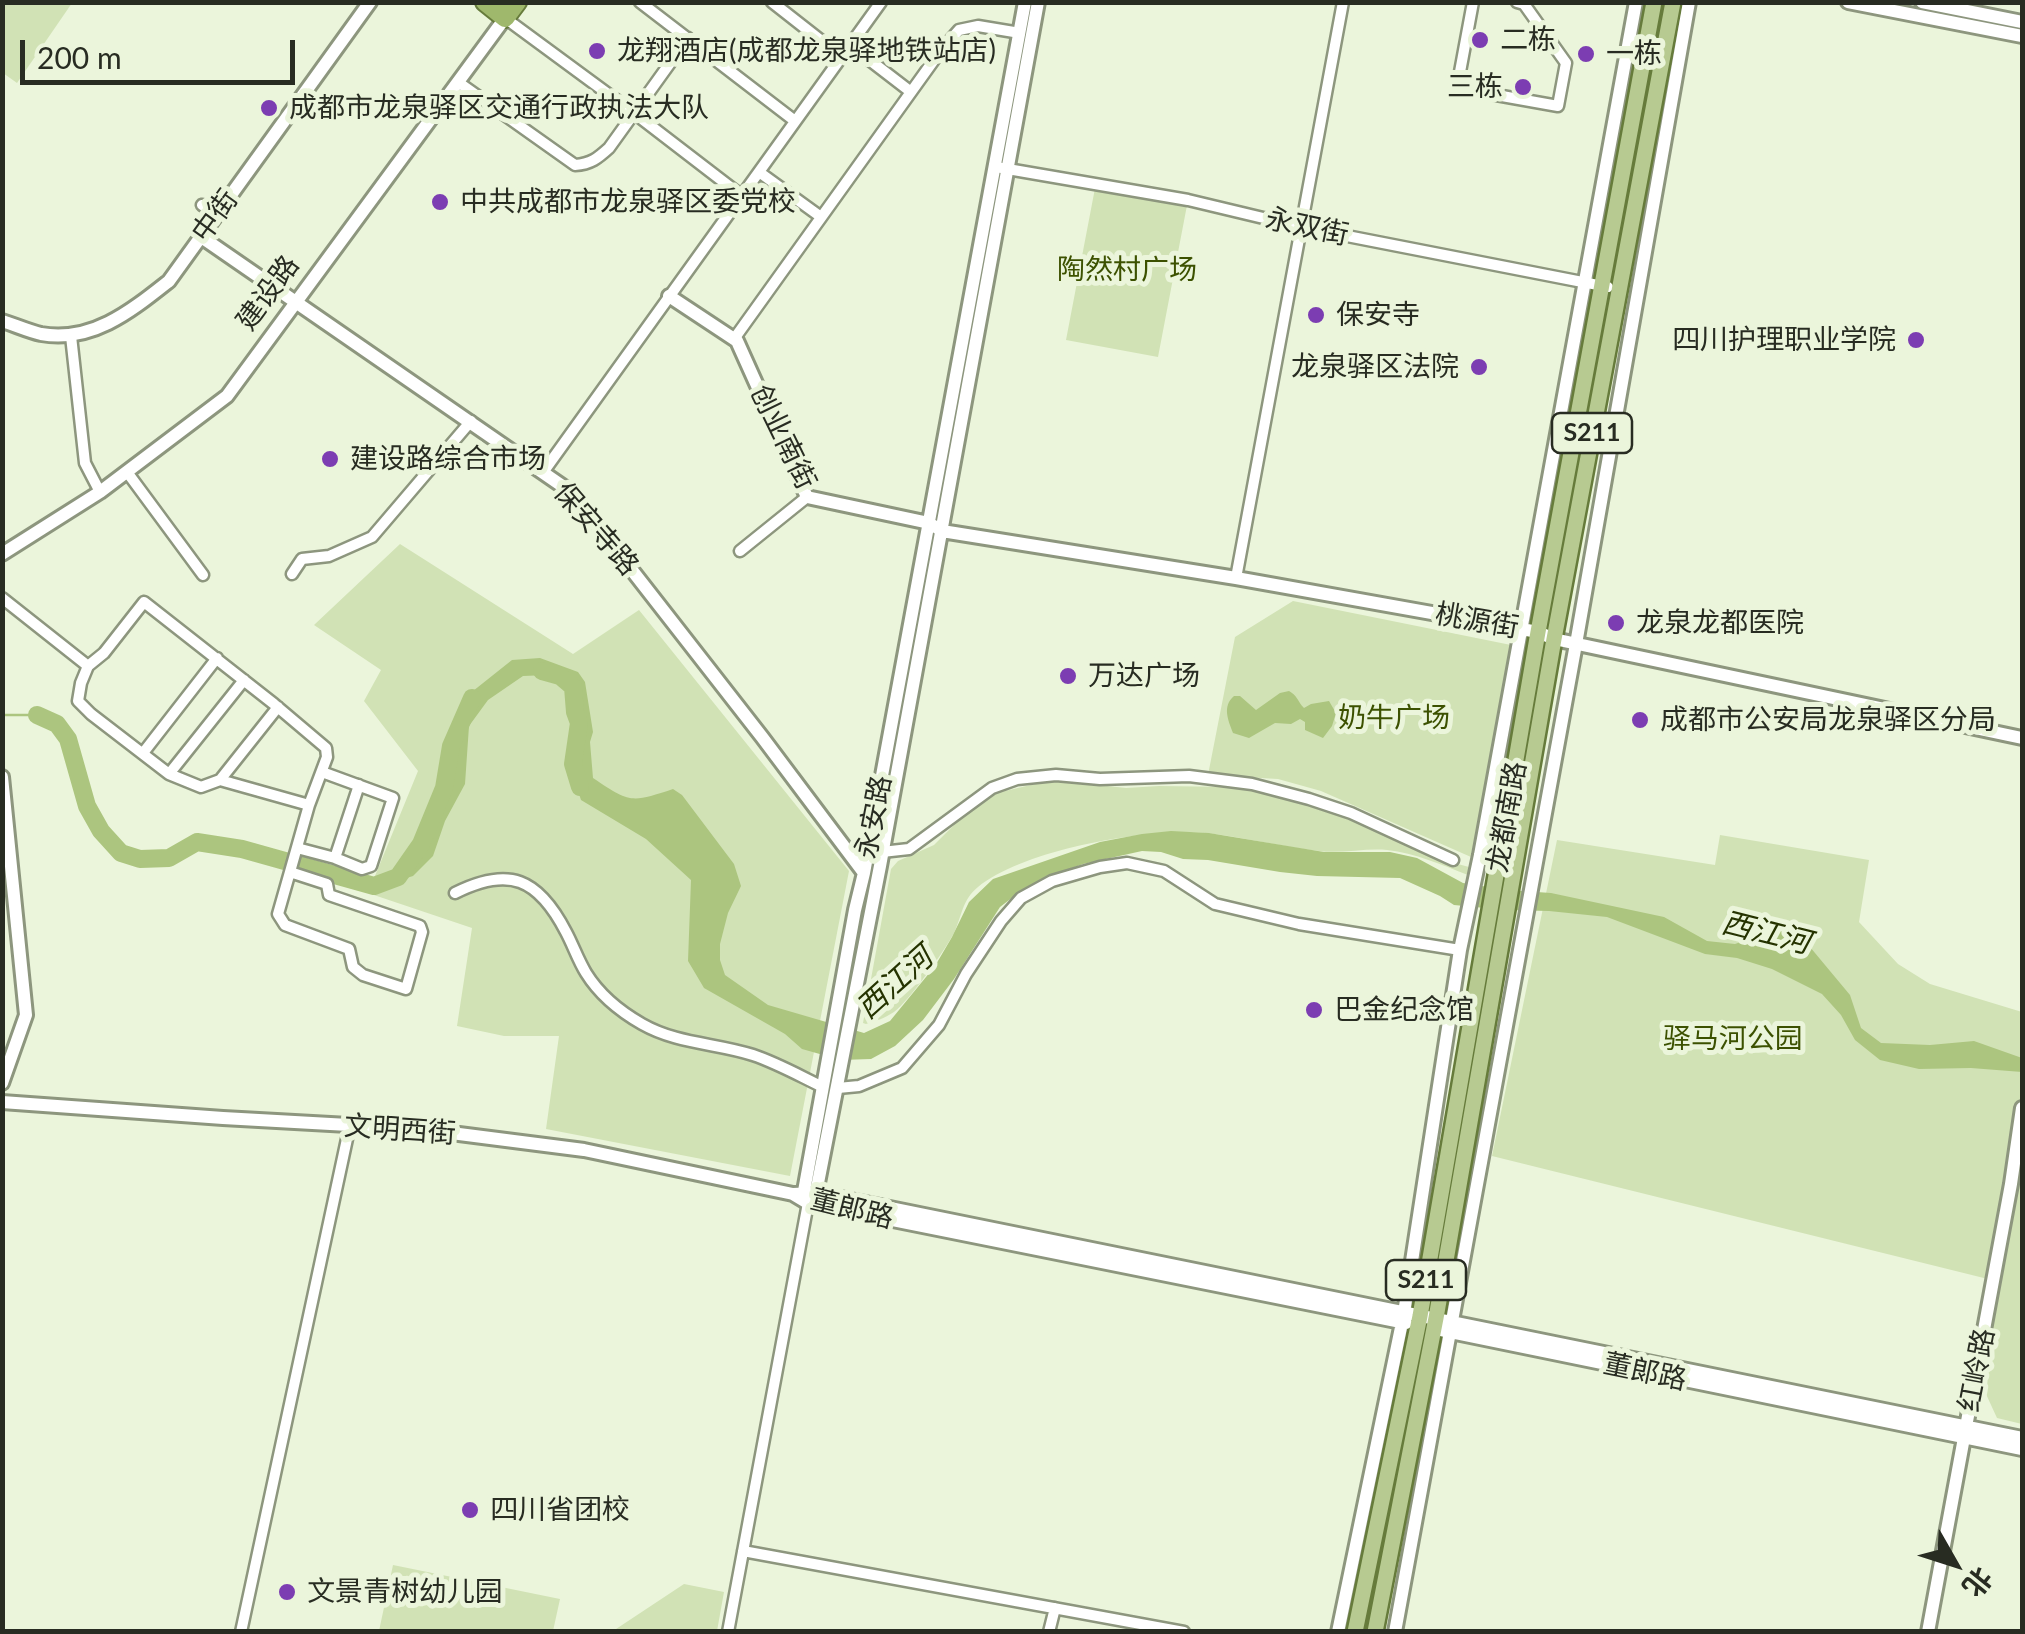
<!DOCTYPE html>
<meta charset="utf-8">
<style>
body{margin:0}
#map{position:relative;width:2025px;height:1634px;overflow:hidden;background:#ebf5db;font-family:Lato,"Noto Sans SC",sans-serif}
canvas{display:block}
.frame{position:absolute;inset:0;border:5px solid #282c22;pointer-events:none}
.north{position:absolute;left:1905px;top:1514px;width:100px;height:100px;-webkit-text-stroke:8px #ebf5db;paint-order:stroke;rotate:129deg;font-size:28px;font-weight:700;line-height:40px;text-align:center;color:#282c22}
.north::after{content:'';display:block;margin:auto;width:35px;height:45px;background:#282c22;clip-path:polygon(50% 0,100% 100%,50% 72%,0 100%)}
.scale{position:absolute;left:20px;top:40px;width:275px;height:45px;box-sizing:border-box;border:5px solid #282c22;border-top:0;padding-left:12px;font-size:30px;line-height:35px;white-space:nowrap;color:#282c22;-webkit-text-stroke:8px #ebf5db;paint-order:stroke}
</style>
<div id="map">
<canvas width="2025" height="1634"></canvas>
<div class="frame"></div>
<div class="north">北</div>
<div class="scale">200 m</div>
</div>
<script>
const ctx = document.querySelector('canvas').getContext('2d');
ctx.lineJoin = 'round';
function paint(path, color) { ctx.fillStyle = color; ctx.fill(path, 'evenodd'); }
function trace(path, color, width, dash) { ctx.strokeStyle = color; ctx.lineWidth = width; ctx.lineCap = dash ? 'butt' : 'round'; ctx.setLineDash(dash || []); ctx.stroke(path); }
function label(font, color, halo, rows, align = 'center') {
  ctx.font = font + ' Lato,"Noto Sans SC",sans-serif'; ctx.lineWidth = 10; ctx.setLineDash([]); ctx.textBaseline = 'middle'; ctx.strokeStyle = halo; ctx.fillStyle = color; for (const [text, x, y, turn = 0] of rows) {
    ctx.save(); ctx.translate(x, y); ctx.rotate((+turn || 0) * Math.PI / 180); ctx.textAlign = isNaN(turn) ? turn : align; if (halo) ctx.strokeText(text, 0, 0); ctx.fillText(text, 0, 0); ctx.restore();
  }
}
paint(new Path2D(`
 M2 3H72L17 83 3 73Z
 M1096 183 1188 200 1158 357 1066 340Z
 M400 544 573 654 639 610 849 871 790 1176 546 1129 559 1036H504L457 1026 472 928 368 893 418 771 364 701 381 670 314 625Z
 M1293 601 1511 645 1471 857 1321 791 1278 779 1208 775 1235 637Z
 M1052 780 1126 788 1159 786 1234 787 1298 800 1388 834 1439 859 1469 867 1468 875C1442 865 1415 853 1387 850 1365 848 1341 854 1319 851 1281 847 1244 837 1206 833 1147 828 1025 849 978 887 962 900 962 916 954 933 945 950 909 1001 894 1012 885 1018 876 1021 866 1024L863 1023 891 869 898 861 934 845 960 819 992 794Z
 M1720 835 1869 860 1859 922 1898 964 1930 984 2022 1012V1424L1997 1418 1980 1381 2000 1282 1492 1156 1557 840 1715 865Z
 M393 1565 560 1599 553 1631H379Z
 M684 1584 724 1592 717 1631H613Z`), '#d1e2b5');
paint(new Path2D(`
 M540 658 578 672 585 682 593 732 590 742 593 778C630 803 631 803 673 789L682 795 734 864 741 886 728 913 720 944V960L725 975 768 1005 864 1033 890 1021 935 966 952 937 969 902 993 879 1100 842 1142 834 1171 831 1209 833 1324 852H1390L1417 858 1463 883 1508 890 1551 893 1664 917 1707 941 1735 944 1777 929 1795 934 1810 947 1850 995 1861 1028 1881 1043 1930 1045 1974 1041 2022 1058V1072L1971 1068 1919 1069 1880 1060 1855 1040 1841 1015 1822 994 1772 969 1737 958 1705 954 1607 917 1549 911 1506 910 1454 905 1440 896 1400 878 1317 876 1280 872 1208 860 1183 859 1161 852 1142 851 1083 864 1046 878 1013 897 1000 907 954 979 923 1020 895 1046 871 1059 841 1060 802 1049 785 1034 704 988 688 961 691 880 646 839 581 800 572 773 579 735 571 706 567 679 548 675 523 676 488 700 469 726 465 784 445 821 433 856 413 876 394 882 421 851 423 830 441 796 468 695 512 660Z
 M1289 691C1297 695 1298 702 1304 708L1311 704 1329 701 1336 713 1332 726 1323 738 1305 730V722L1300 719 1291 724 1275 723 1249 738 1233 733C1228 720 1222 706 1234 696H1240L1256 710 1280 693Z`), '#acc57f');
trace(new Path2D(`
 M2 715H37`), '#acc57f', 2.5);
trace(new Path2D(`
 M542 671 560 676 573 687 575 712 579 723 573 764 580 787
 M37 715 57 724 68 739 87 806 101 831 121 853 140 859 169 858 197 842 242 849 374 886 398 877 421 844 444 788 451 746 472 698`), '#acc57f', 18);
const minor = new Path2D(`
 M640 2 795 121
 M772 2 842 57
 M1473 2 1457 88 1558 106 1566 63 1524 4 1517 2
 M505 18 634 113 742 196
 M850 45 911 92
 M458 82 575 165C591 164 598 158 609 148L688 38
 M996 167 1188 200 1301 227 1608 287
 M759 172 821 217
 M202 205 215 214
 M71 336 85 463 100 492
 M734 339 939 53 959 30 978 26 1020 33
 M544 471 881 2
 M127 472 203 575
 M740 551 807 497
 M292 574 302 559 329 556 372 537 471 421
 M1236 578 1343 2
 M2 598 88 666
 M143 753 217 658
 M169 774 244 680
 M220 780 278 707
 M297 848 335 858 362 869 371 866 393 798 322 772
 M882 852 909 849 992 788 1017 779 1056 775 1100 779 1189 776 1252 784 1309 799 1351 813 1453 860
 M335 858 359 785
 M290 872 327 884 329 895 420 926 422 932 406 989 363 975 353 967 349 949 285 925 278 914 309 805 327 757 326 748 274 704 144 602 104 653 88 666 81 683 78 701 91 714 169 774 201 787 220 780 309 805
 M455 893C509 866 538 878 566 932 573 945 578 960 586 973 599 994 621 1012 642 1024 677 1044 716 1043 753 1055 777 1063 800 1076 823 1087
 M838 1088 859 1086 902 1068 939 1025 966 974 1001 921 1021 898 1052 881 1100 867 1127 863 1164 871 1215 904 1299 924 1460 950
 M743 1551 1184 1632
 M241 1632 350 1125
 M728 1632 808 1203
 M1049 1632 1055 1608`);
const tertiary = new Path2D(`
 M1848 2 2022 36
 M1922 2 2022 22
 M200 236 571 492 762 737 864 873
 M669 296 737 341 807 497 929 523 942 531 1236 578 1538 632 1554 639 2022 738
 M2 321C15 325 28 331 41 334 92 343 131 311 169 281L370 2
 M2 554 100 492 227 396 505 18
 M2 777 26 1015 2 1083
 M2 1102 223 1118 420 1129 584 1150 793 1194 816 1193 2022 1438
 M793 1194 808 1203 1406 1323
 M813 1197 816 1193 880 866 1038 2
 M807 1199 804 1191 855 910 864 873 1025 2
 M1441 1330 2022 1449
 M1338 1632 1404 1313 1460 950 1480 855 1636 2
 M1395 1632 1576 644 1689 2
 M1928 1632 2011 1184 2022 1108`);
const primary = new Path2D(`
 M1355 1632 1420 1316 1538 632 1654 2
 M1375 1632 1436 1318 1554 639 1673 2`);
const trunk = new Path2D(`
 M485 2 505 18 517 2`);
trace(minor, '#8d967e', 15);
trace(tertiary, '#8d967e', 18);
trace(primary, '#667b3b', 20);
trace(trunk, '#667b3b', 22);
trace(minor, '#fff', 10);
trace(tertiary, '#fff', 12);
trace(primary, '#b7ca91', 15);
trace(trunk, '#9fb86c', 18);
for (const [x, y, r, color] of [
 [1480,40,10,"#7c3db2"],
 [597,51,10,"#7c3db2"],
 [1586,54,10,"#7c3db2"],
 [1523,87,10,"#7c3db2"],
 [269,108,10,"#7c3db2"],
 [440,202,10,"#7c3db2"],
 [1316,315,10,"#7c3db2"],
 [1916,340,10,"#7c3db2"],
 [1479,367,10,"#7c3db2"],
 [330,459,10,"#7c3db2"],
 [1616,623,10,"#7c3db2"],
 [1068,676,10,"#7c3db2"],
 [1640,720,10,"#7c3db2"],
 [1314,1010,10,"#7c3db2"],
 [470,1510,10,"#7c3db2"],
 [287,1592,10,"#7c3db2"]
]) { const dot = new Path2D(); dot.arc(x, y, r, 0, 2 * Math.PI); ctx.fillStyle = color; ctx.fill(dot); trace(dot, '#ebf5db', 4); }
for (const [x, y, w] of [
 [1592,433,80],
 [1426,1280,80]
]) { const box = new Path2D(); box.roundRect(x - w / 2, y - 20, w, 40, 8); ctx.fillStyle = '#ebf5db'; ctx.fill(box); trace(box, '#282c22', 2.5); }
label('bold 25px', '#282c22', null, [
 ["S211",1592,433],
 ["S211",1426,1280]
]);
label('28px', '#282c22', '#ebf5db', [
 ["二栋",1500,40],
 ["龙翔酒店(成都龙泉驿地铁站店)",617,51],
 ["一栋",1606,54],
 ["三栋",1503,87,"right"],
 ["成都市龙泉驿区交通行政执法大队",289,108],
 ["中共成都市龙泉驿区委党校",460,202],
 ["保安寺",1336,315],
 ["四川护理职业学院",1896,340,"right"],
 ["龙泉驿区法院",1459,367,"right"],
 ["建设路综合市场",350,459],
 ["龙泉龙都医院",1636,623],
 ["万达广场",1088,676],
 ["成都市公安局龙泉驿区分局",1660,720],
 ["巴金纪念馆",1334,1010],
 ["四川省团校",490,1510],
 ["文景青树幼儿园",307,1592]
], 'left');
label('28px', '#282c22', '#ebf5db', [
 ["中街",215,216,-54],
 ["永双街",1307,227,12],
 ["建设路",268,293,-54],
 ["创业南街",783,437,64],
 ["保安寺路",596,529,49],
 ["桃源街",1477,621,10],
 ["永安路",874,817,-79],
 ["龙都南路",1507,817,-80],
 ["文明西街",400,1130,4],
 ["董郞路",852,1209,14],
 ["红岭路",1977,1370,-79],
 ["董郞路",1645,1372,12]
]);
label('28px', '#3c5100', '#ebf5db', [
 ["陶然村广场",1127,270],
 ["奶牛广场",1394,718],
 ["驿马河公园",1733,1039]
]);
label('italic 30px', '#253300', '#ebf5db', [
 ["西江河",1766,933,14],
 ["西江河",895,983,-42]
]);
</script>
